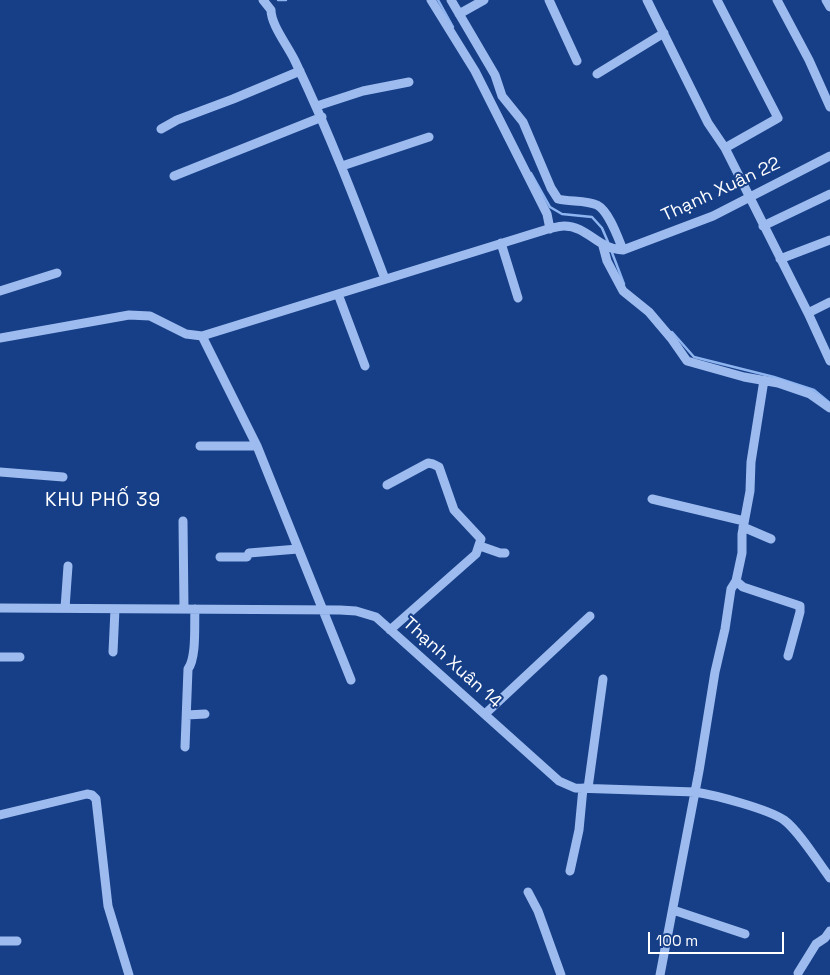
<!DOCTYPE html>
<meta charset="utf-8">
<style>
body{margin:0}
#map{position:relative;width:830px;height:975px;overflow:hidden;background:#163f88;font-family:"Space Grotesk",sans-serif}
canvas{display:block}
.scale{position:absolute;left:648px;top:932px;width:136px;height:22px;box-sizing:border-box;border:2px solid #fff;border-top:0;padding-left:6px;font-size:15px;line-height:18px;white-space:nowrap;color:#fff;-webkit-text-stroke:4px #163f88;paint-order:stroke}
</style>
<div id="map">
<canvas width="830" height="975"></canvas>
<div class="scale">100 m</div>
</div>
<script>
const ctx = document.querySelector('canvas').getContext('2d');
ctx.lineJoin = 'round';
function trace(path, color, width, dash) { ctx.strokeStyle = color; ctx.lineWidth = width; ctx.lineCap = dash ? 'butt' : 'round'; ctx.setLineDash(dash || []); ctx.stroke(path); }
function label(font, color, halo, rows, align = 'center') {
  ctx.font = font + ' "Space Grotesk",sans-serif'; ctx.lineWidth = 4; ctx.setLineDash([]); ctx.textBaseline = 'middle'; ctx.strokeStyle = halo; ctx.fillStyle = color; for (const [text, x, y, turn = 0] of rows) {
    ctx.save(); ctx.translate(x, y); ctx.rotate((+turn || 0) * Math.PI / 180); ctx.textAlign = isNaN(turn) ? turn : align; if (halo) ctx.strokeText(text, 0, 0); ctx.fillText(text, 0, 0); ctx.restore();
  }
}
trace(new Path2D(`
 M278 0H286
 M438 0 453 27
 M531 173 550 207 562 214 592 217 602 228 608 242
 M611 250 624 284
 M672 332 694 357 774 377 814 390 830 403`), '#8fb5f1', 2.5);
trace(new Path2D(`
 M263 0 271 10C271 25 288 46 295 61 329 132 357 205 385 279
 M431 0 475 71 547 214 550 229
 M451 0 495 75 502 96 523 122 551 188 558 199C570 202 586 200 597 205 609 211 618 238 623 250
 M549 0 577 61
 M647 0 708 123 725 148 808 313 830 361
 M717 0 778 118 725 148
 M777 0 809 60 830 107
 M826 0 830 7
 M459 14 484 0
 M597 74 664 33
 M317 106 363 91 409 82
 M161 129 177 120 233 99 300 71
 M342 166 429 137
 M174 176 322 117
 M763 226 830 194
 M501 243 518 298
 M603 246 607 261 623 291 649 312 671 338 687 361 744 377 778 383 810 394 830 408
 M780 259 830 240
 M0 291 57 273
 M338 294 365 366
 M808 313 830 302
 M202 336 257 446 351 680
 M0 338 129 315 150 316 186 334 202 336 548 229C553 228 559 226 564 226 588 226 597 249 623 250L713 216 830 156
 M200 446H257
 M0 472 63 477
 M387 485 428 463 433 464 439 467 454 510 481 539 476 554 390 630
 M652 499 744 521
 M183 521 184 609
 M743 527 771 539
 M480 546 500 553H505
 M220 557H247L249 553 298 549
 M736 581 743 587 800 606V612L788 656
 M0 608 340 610 356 611 376 617 559 781 575 788 695 792C715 795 768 809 784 820 799 831 818 862 830 878
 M65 608 68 566
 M113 652 115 609
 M0 657H20
 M485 714 590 616
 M187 715 205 714
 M185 747 188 669C197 657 194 623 195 609
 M588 788 603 679
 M0 815 87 794 92 795 96 799 108 906 129 975
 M570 871 579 830 583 788
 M528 892 538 911 561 975
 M673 910 745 934
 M0 941H17
 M798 973 816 944 825 938 830 931
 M660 975 699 771 715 672 725 629 731 589 736 581 742 553V534L750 491 751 462 764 380`), '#9dbbee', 9);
label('18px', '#fff', '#163f88', [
 ["Thạnh Xuân 22",721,190,-25],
 ["Thạnh Xuân 14",452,663,42]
]);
ctx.letterSpacing = '1px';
label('19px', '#fff', '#163f88', [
 ["KHU PHỐ 39",103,501]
]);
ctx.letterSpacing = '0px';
</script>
